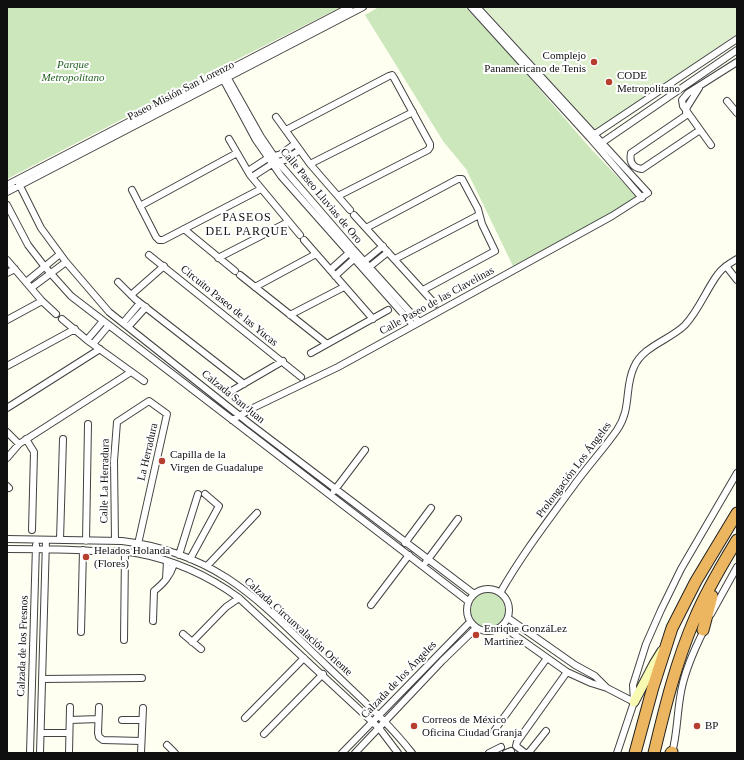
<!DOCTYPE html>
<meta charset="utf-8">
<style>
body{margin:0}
#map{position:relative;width:744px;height:760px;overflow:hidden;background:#fefef1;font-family:"Times New Roman",serif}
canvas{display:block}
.frame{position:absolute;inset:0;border:8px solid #0f0f0f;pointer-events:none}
</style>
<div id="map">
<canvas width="744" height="760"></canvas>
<div class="frame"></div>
</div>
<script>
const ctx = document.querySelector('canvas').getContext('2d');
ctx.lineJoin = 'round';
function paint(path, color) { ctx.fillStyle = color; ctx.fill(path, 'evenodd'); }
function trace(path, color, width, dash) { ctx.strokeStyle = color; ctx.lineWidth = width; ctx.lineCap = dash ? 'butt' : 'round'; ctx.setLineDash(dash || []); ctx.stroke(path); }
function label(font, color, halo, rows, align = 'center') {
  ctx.font = font + ' "Times New Roman",serif'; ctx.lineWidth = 4; ctx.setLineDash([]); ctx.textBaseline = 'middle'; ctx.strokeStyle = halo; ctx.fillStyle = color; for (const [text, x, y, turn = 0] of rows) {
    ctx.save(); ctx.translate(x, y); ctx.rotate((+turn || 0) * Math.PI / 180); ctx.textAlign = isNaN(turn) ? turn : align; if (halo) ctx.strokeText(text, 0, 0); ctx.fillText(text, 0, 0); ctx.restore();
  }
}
paint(new Path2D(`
 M7 7H341L234 61 7 179Z
 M379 7H465L498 41 591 149 639 199 513 266 466 169 443 141 365 15Z
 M471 610a17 17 0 1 1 34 0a17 17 0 1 1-34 0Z`), '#cce7bc');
paint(new Path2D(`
 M483 7H737V34L595 130Z`), '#deefcd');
const street = new Path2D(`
 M471 7 590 138 642 198
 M226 75 261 137 278 162 353 249 419 322
 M222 77 256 140 281 176 413 325
 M727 101 737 113
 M686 112 687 107 699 88
 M688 114 631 153C629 162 633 168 642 169L700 130
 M276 117 310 164 350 210
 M286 130 389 76 392 75 394 78 430 144V147L428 150 338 196
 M592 136 737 39
 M229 139 250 175 300 235
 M600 144 737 50
 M711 145 683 106 682 100 688 93 737 62
 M310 164 413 112
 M248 171 268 158 281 154 295 144
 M252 177 272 164 285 160 300 150
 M17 180 41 228 66 262 109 312 250 424 474 594
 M7 185 350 7
 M132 190 156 237 159 240H163L261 189
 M7 192 363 7
 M7 205 28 245 45 267 71 296 468 601
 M140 206 237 153
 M354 215 435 304
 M366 228 458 179H462L478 209 482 224 495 251 423 290
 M184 229 235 271
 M304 240 373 319
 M149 255 301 377
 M218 258 288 222
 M395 259 479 215
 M7 260 42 301 56 314
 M361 264 383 246
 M726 266 737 280
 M367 269 388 252
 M330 270 350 252
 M7 273 15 269
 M240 275 327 344
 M335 276 356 257
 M26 282 60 254
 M118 282 135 299 244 384
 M255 287 316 254
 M31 288 66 262
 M131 295 164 266
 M290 315 344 287
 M62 319 87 340 144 381
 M7 320 42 301
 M123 323 140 303
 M128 327 146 307
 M87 340 103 321
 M93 344 109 325
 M311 353 388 310
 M7 366 75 329
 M228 393 283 361
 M7 408 100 349
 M232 420 255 407 338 367 612 216 648 193 477 7
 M7 432 19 444
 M26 439 34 452 32 530
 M7 458 19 444 131 372
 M7 486 9 488
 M334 491 365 450
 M7 539 122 541C158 545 196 558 227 578 264 602 295 636 327 666 356 694 387 721 412 753
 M60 540 63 439
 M86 541 88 424
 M115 541 114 461 117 422 149 401 167 414 136 553
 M405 543 431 508
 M7 549C36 549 64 549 93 551 107 551 122 551 136 553 174 560 209 576 239 598L379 728 398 753
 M179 555 198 494
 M190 559 219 506 205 494
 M426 562 458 519
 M207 566 257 513
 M166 579 167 561
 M467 610a21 21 0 1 1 42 0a21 21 0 1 1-42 0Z
 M500 593C521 556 547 522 572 488 586 468 603 450 617 430 632 408 624 388 634 367 643 346 670 340 685 325 699 310 706 290 718 274 723 267 730 263 737 259
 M371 605 409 555
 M711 614 737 567
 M508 618 575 665 595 676 606 687
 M153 621 154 591C164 583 170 576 174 564
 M502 626 567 672 591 683 607 688 634 702
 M81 632 83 550
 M183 634 201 649
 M124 640 125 552
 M192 642 226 607 239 598
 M42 679 142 678
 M99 707 98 733 99 737 103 740 141 741
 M245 718 304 658
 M70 720 98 719
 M122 720H142
 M494 731 547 658
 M41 733H69
 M264 734 323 674
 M167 745 175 753
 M30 753 36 545
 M40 753 46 540
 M69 753 70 707
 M141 753 143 708
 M342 753 470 622
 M355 753 442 661 476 628
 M489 753 501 747
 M506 753 511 751
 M525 753 516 746 517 742 567 672
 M528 753 530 751 546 731
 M617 753 634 702 633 685 646 644 661 610 681 569 737 473
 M672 753C677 735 677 716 680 698 683 674 694 650 705 628`);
const secondary = new Path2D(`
 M634 702 654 664 662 651`);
const highway = new Path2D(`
 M703 630 712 596
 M635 753 653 687 672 628 696 581 737 513
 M654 753C665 707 676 662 695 618 706 591 722 565 737 540
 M671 753 672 752`);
trace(street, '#424242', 8);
trace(secondary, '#313131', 11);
trace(highway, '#202020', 13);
trace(street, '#fff', 6);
trace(secondary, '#f7fab0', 9);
trace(highway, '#ecb661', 11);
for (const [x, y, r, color] of [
 [594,62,4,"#b73d2e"],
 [609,82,4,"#b73d2e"],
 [162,461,4,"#b73d2e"],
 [86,557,4,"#b73d2e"],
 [476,635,4,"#b73d2e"],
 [414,726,4,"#b73d2e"],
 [697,726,4,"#b73d2e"]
]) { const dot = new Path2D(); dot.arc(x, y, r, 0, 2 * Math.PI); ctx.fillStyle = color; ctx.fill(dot); trace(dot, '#fff', 1.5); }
label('11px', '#0f0f0f', '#fff', [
 ["Complejo",586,56,"right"],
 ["Panamericano de Tenis",586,69,"right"],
 ["CODE",617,76],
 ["Metropolitano",617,89],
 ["Capilla de la",170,455],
 ["Virgen de Guadalupe",170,468],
 ["Helados Holanda",94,551],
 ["(Flores)",94,564],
 ["Enrique GonzáLez",484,629],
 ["Martinez",484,642],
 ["Correos de México",422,720],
 ["Oficina Ciudad Granja",422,733],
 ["BP",705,726]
], 'left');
label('italic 11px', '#256322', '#fff', [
 ["Parque",73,65],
 ["Metropolitano",73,78]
]);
label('11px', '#0f0f0f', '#fff', [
 ["Paseo Misión San Lorenzo",181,91,-27],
 ["Calle Paseo Lluvias de Oro",321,196,50],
 ["Calle Paseo de las Clavelinas",437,301,-29],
 ["Circuito Paseo de las Yucas",229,306,39],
 ["Calzada San Juan",233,397,39],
 ["La Herradura",148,452,-77],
 ["Prolongación Los Ángeles",574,470,-53],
 ["Calle La Herradura",105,481,-89],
 ["Calzada Circunvalación Oriente",298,627,42],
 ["Calzada de los Fresnos",23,646,-88],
 ["Calzada de los Ángeles",399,680,-46]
]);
ctx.letterSpacing = '1px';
label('12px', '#0f0f0f', '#fff', [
 ["PASEOS",247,218],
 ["DEL PARQUE",247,232]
]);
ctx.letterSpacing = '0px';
</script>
